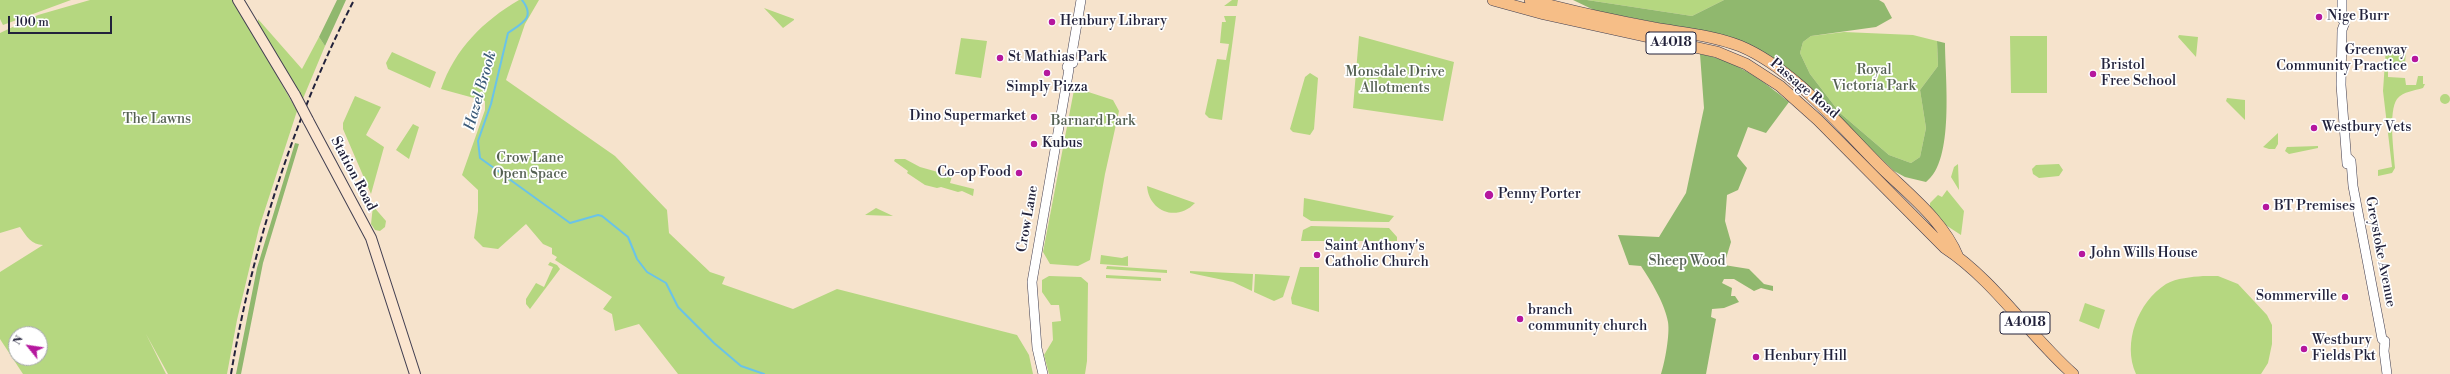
<!DOCTYPE html>
<style>
body{margin:0}
#map{position:relative;width:2450px;height:374px;overflow:hidden;background:#f6e3cc;font-family:"Libre Bodoni",serif}
canvas{display:block}
.north{position:absolute;left:8px;top:326px;width:40px;height:40px;box-sizing:border-box;background:#fff;border:1px solid #a7a7b1;border-radius:50%;rotate:300deg;font-size:11px;font-weight:700;line-height:16px;text-align:center;color:#22223b}
.north::after{content:'';display:block;margin:auto;width:14px;height:18px;background:#b5179e;clip-path:polygon(50% 0,100% 100%,50% 72%,0 100%)}
.scale{position:absolute;left:8px;top:16px;width:104px;height:18px;box-sizing:border-box;border:2px solid #22223b;border-top:0;padding-left:5px;font-size:12px;line-height:14px;white-space:nowrap;color:#22223b;-webkit-text-stroke:3px #fff;paint-order:stroke}
</style>
<div id="map">
<canvas width="2450" height="374"></canvas>
<div class="north">N</div>
<div class="scale">100 m</div>
</div>
<script>
const ctx = document.querySelector('canvas').getContext('2d');
ctx.lineJoin = 'round';
function paint(path, color) { ctx.fillStyle = color; ctx.fill(path, 'evenodd'); }
function trace(path, color, width, dash) { ctx.strokeStyle = color; ctx.lineWidth = width; ctx.lineCap = dash ? 'butt' : 'round'; ctx.setLineDash(dash || []); ctx.stroke(path); }
function label(font, color, halo, rows, align = 'center') {
  ctx.font = font + ' "Libre Bodoni",serif'; ctx.lineWidth = 3.5; ctx.setLineDash([]); ctx.textBaseline = 'middle'; ctx.strokeStyle = halo; ctx.fillStyle = color; for (const [text, x, y, turn = 0] of rows) {
    ctx.save(); ctx.translate(x, y); ctx.rotate((+turn || 0) * Math.PI / 180); ctx.textAlign = isNaN(turn) ? turn : align; if (halo) ctx.strokeText(text, 0, 0); ctx.fillText(text, 0, 0); ctx.restore();
  }
}
paint(new Path2D(`
 M0 0H71L3 25 0 19Z
 M90 0H234L297 111 259 228 237 320 227 374H168L146 334 166 374H23L0 339V272L43 245C32 245 26 236 20 227L0 233V33L38 15ZM16 334H40V358H16Z
 M519 0H539L525 24 506 80 615 156 667 210 669 233 710 272 725 277 722 284 793 309 837 289 1017 335 1029 355 1033 374H678L639 324 615 331 612 314 603 309 612 297 555 260 557 257 552 254V248L543 244 526 224 498 249 483 247 474 238 478 211V190L462 175 485 110V101L441 89C455 49 483 21 519 0Z
 M1232 0H1238L1237 6H1224Z
 M1587 0H1724L1692 16Z
 M764 8 794 19V20L783 28Z
 M1224 16H1236L1222 120 1209 118 1205 114 1217 59 1226 60 1229 44 1220 43 1222 22H1226Z
 M258 19 302 69 319 37 325 46 302 101 258 25Z
 M1844 32 1913 35 1937 41 1938 66 1920 90 1926 128 1920 157 1911 163 1889 155 1840 113 1810 74 1800 53 1803 42 1811 36Z
 M2179 35 2198 37 2196 57 2178 37Z
 M1359 36 1454 62 1443 121 1353 108Z
 M2010 36H2047V93H2011Z
 M961 38 987 41 981 78 955 74Z
 M2386 47 2406 48 2405 65 2388 64V77L2405 78 2406 85H2416L2418 76H2423V84H2425L2423 88C2414 91 2404 91 2397 99 2388 112 2394 152 2395 168L2392 173 2378 176V170L2392 167 2383 91Z
 M392 52 436 72 430 88 388 69 386 63Z
 M1310 73 1318 78 1314 129 1310 135 1293 132 1290 129 1305 77Z
 M1076 88 1113 100 1119 111 1105 174 1090 260 1078 266 1050 264 1043 252 1074 90Z
 M2440 99a5 5 0 1 1 10 0a5 5 0 1 1-10 0Z
 M355 96 381 107 366 135 384 147 371 194 343 129V123Z
 M2227 98 2245 100V120L2226 101Z
 M413 124 419 127 409 159 396 150Z
 M2278 133V144L2275 149H2269L2263 147Z
 M2318 146V148L2289 154 2285 151 2287 147Z
 M895 159H905L920 167 952 176 950 183 974 189 973 196 962 191 958 192 941 187 937 188 925 185 907 173 908 171 894 161Z
 M1958 164 1959 190 1951 177 1954 167Z
 M2059 164 2063 170 2059 176 2039 178 2033 174 2032 169 2036 165Z
 M1147 186 1195 203C1177 222 1149 212 1147 186Z
 M1947 190 1964 211 1961 235 1944 224 1930 208V203L1938 195 1942 197Z
 M1304 198 1394 216 1389 222H1384L1311 221 1303 216Z
 M373 206 386 221 385 227 380 231 375 230 371 224Z
 M876 208 893 216 865 215Z
 M1311 226 1389 228 1397 237V241H1301L1303 230Z
 M1101 255 1122 258 1128 256V266L1100 264Z
 M550 262 557 265 560 269 530 309 526 304V299L536 283 544 287 553 267 548 265Z
 M1107 266 1167 270V273L1106 269Z
 M1300 267H1319V312L1292 304 1291 298Z
 M1190 271 1253 274 1252 291 1233 282 1190 273Z
 M1255 274 1290 276 1283 297 1274 301 1254 292Z
 M1106 275 1161 278V281L1106 278Z
 M1049 276 1081 277 1088 283 1087 361 1085 374H1049L1044 355 1053 340 1052 322 1061 321 1059 305H1051L1042 292V280Z
 M2203 276H2218L2238 284 2267 315 2272 325V344L2268 363 2261 374H2136C2122 343 2138 302 2166 284 2177 278 2191 277 2203 276Z
 M2085 303 2105 310 2099 329 2079 321Z`), '#b5d780');
paint(new Path2D(`
 M337 0H346L325 46 319 37Z
 M1573 0H1587L1692 16 1724 0H1879L1884 3 1892 18 1876 27 1811 36 1803 42 1800 53 1810 74 1840 113 1889 155 1911 163 1920 157 1926 128 1920 90 1938 66 1937 41 1945 43C1945 77 1955 161 1926 182L1905 177 1894 171 1783 65 1730 37 1596 11Z
 M1700 54C1735 60 1762 80 1789 102L1766 133 1748 127 1737 156 1747 168 1738 190 1727 195 1725 221 1731 242 1724 265 1749 269 1764 284 1773 286V291L1761 288 1754 291 1734 279H1724L1722 283 1732 288 1731 296H1735L1739 302 1724 308 1712 309 1711 317 1716 319 1706 374H1661C1665 362 1670 334 1668 322 1665 304 1651 281 1641 266L1629 265 1618 235 1659 237 1686 193 1704 108Z
 M295 143 299 144 263 263 241 374H236L257 268Z`), '#90b86e');
trace(new Path2D(`
 M522 0C536 18 522 23 508 33L491 104 478 141 480 158 570 223 598 215 602 216 628 237 637 259 647 272 666 283 678 307 714 343 741 366 764 374`), '#6ac3e8', 2);
const tertiary = new Path2D(`
 M2342 0V19L2345 22 2342 30 2341 85 2347 164
 M1073 63 1071 59 1081 0
 M2348 158 2351 161 2353 186 2380 328 2382 339 2385 341 2384 351 2387 374
 M1043 374 1037 348 1032 282 1069 69 1067 67 1071 59`);
const secondary = new Path2D(`
 M238 0 295 95
 M308 120 371 238 415 374`);
const primary = new Path2D(`
 M1493 0 1544 14 1717 52 1746 64 1780 86 1818 120 1945 248C1994 280 2029 335 2073 374
 M1530 0C1570 11 1612 20 1654 28 1683 33 1712 35 1740 46 1793 68 1839 125 1880 166 1907 193 1943 220 1958 257`);
trace(tertiary, '#423f51', 10);
trace(secondary, '#423f51', 12);
trace(primary, '#423f51', 12);
trace(tertiary, '#fff', 9);
trace(secondary, '#fbe5cf', 10);
trace(primary, '#f6be87', 11);
trace(new Path2D(`
 M231 374C253 244 294 118 354 0`), '#22223b', 2, [6, 3]);
const secondaryBridge = new Path2D(`
 M295 95 308 120`);
trace(secondaryBridge, '#423f51', 12, []);
trace(secondaryBridge, '#fbe5cf', 10);
for (const [x, y, r, color] of [
 [2319,17,4,"#b5179e"],
 [1052,22,4,"#b5179e"],
 [1000,58,4,"#b5179e"],
 [2415,59,4,"#b5179e"],
 [1047,73,4,"#b5179e"],
 [2093,74,4,"#b5179e"],
 [1034,117,4,"#b5179e"],
 [2314,128,4,"#b5179e"],
 [1034,144,4,"#b5179e"],
 [1019,173,4,"#b5179e"],
 [1489,195,5,"#b5179e"],
 [2266,207,4,"#b5179e"],
 [2082,254,4,"#b5179e"],
 [1317,255,4,"#b5179e"],
 [2345,297,4,"#b5179e"],
 [1520,319,4,"#b5179e"],
 [2304,349,4,"#b5179e"],
 [1756,357,4,"#b5179e"]
]) { const dot = new Path2D(); dot.arc(x, y, r, 0, 2 * Math.PI); ctx.fillStyle = color; ctx.fill(dot); trace(dot, '#fff', 1.5); }
for (const [x, y, w] of [
 [1671,43,50],
 [2025,323,50]
]) { const box = new Path2D(); box.roundRect(x - w / 2, y - 11, w, 22, 3); ctx.fillStyle = '#fff'; ctx.fill(box); trace(box, '#22223b', 1); }
label('bold 13px', '#22223b', null, [
 ["A4018",1671,43],
 ["A4018",2025,323]
]);
label('14px', '#22223b', '#fff', [
 ["Nige Burr",2327,17],
 ["Henbury Library",1060,22],
 ["Greenway",2407,51,"right"],
 ["Community Practice",2407,67,"right"],
 ["St Mathias Park",1008,58],
 ["Bristol",2101,66],
 ["Free School",2101,82],
 ["Simply Pizza",1047,88,"center"],
 ["Dino Supermarket",1026,117,"right"],
 ["Westbury Vets",2322,128],
 ["Kubus",1042,144],
 ["Co-op Food",1011,173,"right"],
 ["Penny Porter",1498,195],
 ["BT Premises",2274,207],
 ["Saint Anthony's",1325,247],
 ["Catholic Church",1325,263],
 ["John Wills House",2090,254],
 ["Sommerville",2337,297,"right"],
 ["branch",1528,311],
 ["community church",1528,327],
 ["Westbury",2312,341],
 ["Fields Pkt",2312,357],
 ["Henbury Hill",1764,357]
], 'left');
label('14px', '#556153', '#fff', [
 ["Royal",1874,71],
 ["Victoria Park",1874,87],
 ["Monsdale Drive",1395,73],
 ["Allotments",1395,89],
 ["The Lawns",157,120],
 ["Barnard Park",1093,122],
 ["Crow Lane",530,159],
 ["Open Space",530,175],
 ["Sheep Wood",1687,262]
]);
label('14px', '#22223b', '#fff', [
 ["Passage Road",1804,89,40],
 ["Station Road",353,174,62],
 ["Crow Lane",1028,219,-80],
 ["Greystoke Avenue",2380,252,79]
]);
label('italic 15px', '#3b5a78', '#fff', [
 ["Hazel Brook",481,91,-74]
]);
</script>
